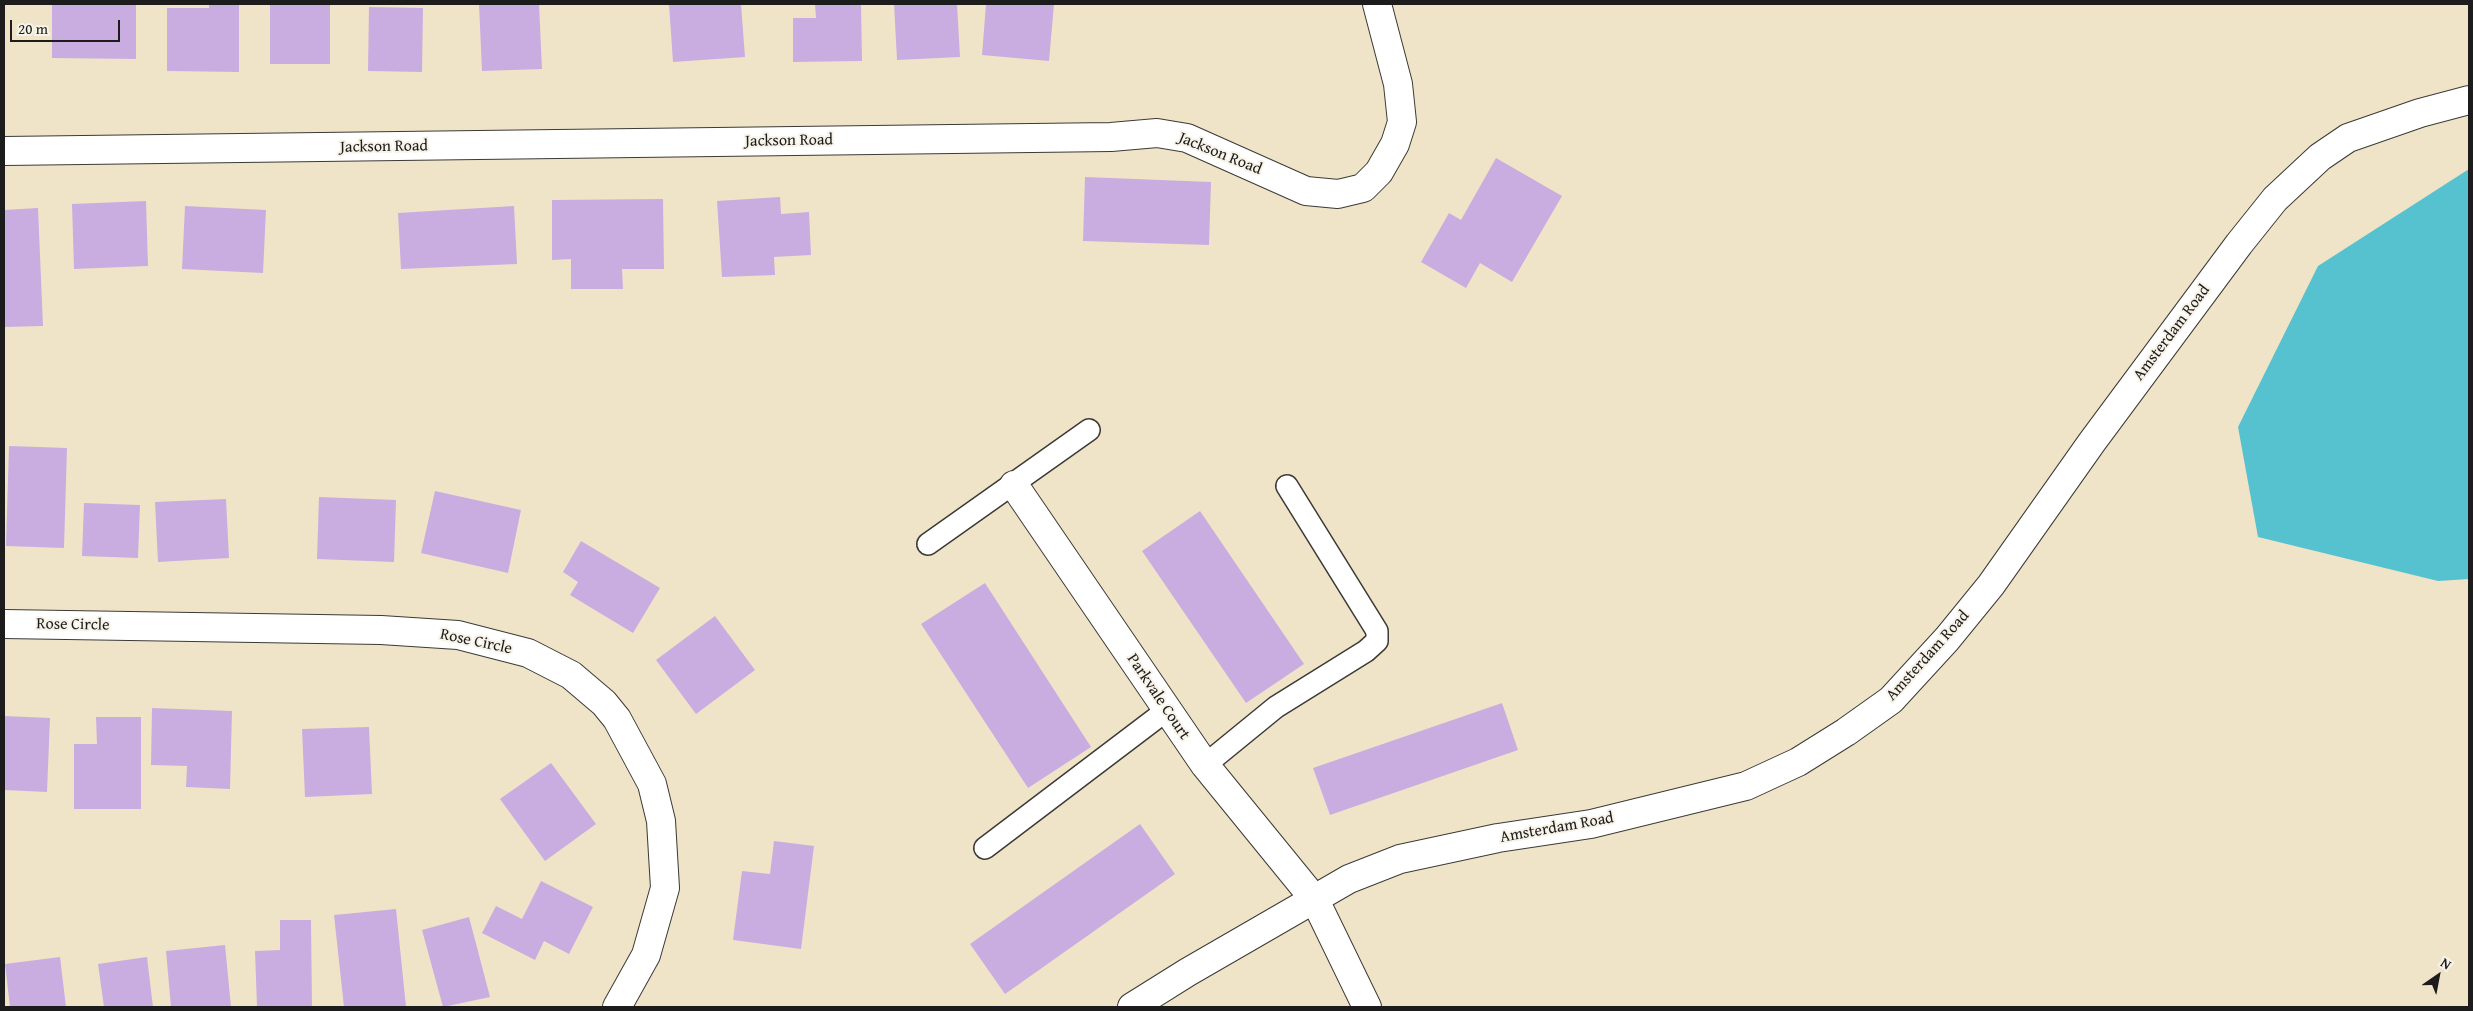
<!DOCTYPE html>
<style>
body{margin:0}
#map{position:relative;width:2473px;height:1011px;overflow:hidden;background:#efe4c8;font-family:"Gentium Book Plus",serif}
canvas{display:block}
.frame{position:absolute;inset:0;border:5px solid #1c1c1c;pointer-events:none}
.north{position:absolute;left:2413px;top:951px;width:50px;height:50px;-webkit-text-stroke:4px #f7f3e8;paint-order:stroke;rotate:33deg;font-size:14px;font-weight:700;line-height:20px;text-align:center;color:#1c1c1c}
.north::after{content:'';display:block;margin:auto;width:18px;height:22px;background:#1c1c1c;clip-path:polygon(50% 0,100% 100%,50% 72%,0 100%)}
.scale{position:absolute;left:10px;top:20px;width:110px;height:22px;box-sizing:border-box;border:2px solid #1c1c1c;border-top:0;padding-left:6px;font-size:15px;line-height:18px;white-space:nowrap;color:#1c1c1c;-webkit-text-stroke:4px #f7f3e8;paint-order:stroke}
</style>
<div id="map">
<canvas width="2473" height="1011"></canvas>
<div class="frame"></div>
<div class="north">N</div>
<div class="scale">20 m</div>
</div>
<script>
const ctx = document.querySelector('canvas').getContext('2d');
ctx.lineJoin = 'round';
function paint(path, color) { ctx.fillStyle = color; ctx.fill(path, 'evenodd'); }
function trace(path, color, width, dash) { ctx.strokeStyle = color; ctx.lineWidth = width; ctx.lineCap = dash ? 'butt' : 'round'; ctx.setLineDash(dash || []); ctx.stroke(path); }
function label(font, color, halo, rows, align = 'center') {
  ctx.font = font + ' "Gentium Book Plus",serif'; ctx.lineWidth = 4; ctx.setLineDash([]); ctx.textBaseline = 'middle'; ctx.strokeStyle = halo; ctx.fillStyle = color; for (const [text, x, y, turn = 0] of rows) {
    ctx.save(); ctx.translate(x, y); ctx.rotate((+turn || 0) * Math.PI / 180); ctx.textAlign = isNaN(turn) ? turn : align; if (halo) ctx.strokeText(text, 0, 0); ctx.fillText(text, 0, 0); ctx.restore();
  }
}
paint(new Path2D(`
 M2469 169V579L2438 581 2258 537 2238 427 2318 266Z`), '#56c2d0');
paint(new Path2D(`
 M52 4H136V59L52 58Z
 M209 4H239V72L167 71V8H209Z
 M479 4H539L542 69 482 71Z
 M669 4H741L745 57 673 62Z
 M815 4H861L862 61 793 62V18H816Z
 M894 4H957L960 57 897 60Z
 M986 4H1054L1049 61 982 55Z
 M270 5H330V64H270Z
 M369 7 423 8 422 72 368 71Z
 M1496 158 1562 196 1512 282 1480 263 1466 288 1421 262 1449 213 1461 220Z
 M1085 177 1211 182 1209 245 1083 241Z
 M780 197 781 214 809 212 811 255 774 257 775 275 722 277 717 201Z
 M663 199 664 269H622L623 289H571V259L552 260V200Z
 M146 201 148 266 74 269 72 204Z
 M185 206 266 210 263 273 182 269Z
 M514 206 517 264 401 269 398 213Z
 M38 208 43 326 4 327V210Z
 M9 446 67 448 64 548 6 546Z
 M435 491 521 510 508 573 421 553Z
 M319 497 396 500 394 562 317 559Z
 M226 499 229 558 158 562 155 502Z
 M84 503 140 505 138 558 82 556Z
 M1200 511 1304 664 1246 703 1142 551Z
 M581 541 660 588 633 633 570 595 578 582 563 572Z
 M985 583 1091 747 1028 788 921 624Z
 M715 616 755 670 696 714 656 660Z
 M1502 703 1518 750 1330 815 1313 768Z
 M152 708 232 711 230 789 186 787 187 766 151 765Z
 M4 716 50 718 47 792 4 790Z
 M96 717H141V809H74V744H97Z
 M369 727 372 794 305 797 302 729Z
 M551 763 596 824 545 861 500 799Z
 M1140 824 1175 874 1005 994 970 944Z
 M774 841 814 846 801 949 733 940 742 871 770 874Z
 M541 881 593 907 569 954 544 941 535 960 482 933 496 906 522 919Z
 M396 909 406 1007H344L334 915Z
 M469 917 490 997 443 1007 422 930Z
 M280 920H311L312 1007H257L255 951 280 950Z
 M225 945 231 1007H171L166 951Z
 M60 957 66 1007H10L5 964Z
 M147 957 153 1007H104L98 964Z`), '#c9ade0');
const lane = new Path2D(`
 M928 544 1089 430
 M1205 765 1276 707 1366 651 1377 641V631L1287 486
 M985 848 1167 710`);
const street = new Path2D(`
 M4 151 1111 137 1157 133 1187 138 1306 191 1338 194 1363 188 1379 172 1395 144 1402 122 1398 84 1377 4
 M1014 485 1205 765 1315 900 1367 1007
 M4 624 381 630 458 635 528 653 571 675 604 703 617 719 652 784 661 821 665 888 646 955 617 1007`);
const secondary = new Path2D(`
 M1132 1007 1188 972 1349 879 1400 859 1498 838 1591 824 1746 786 1798 762 1846 732 1891 700 1947 639 1991 585 2092 442 2239 244 2275 199 2320 157 2348 138 2420 113 2469 100`);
trace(lane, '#3c3a36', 24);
trace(street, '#3c3a36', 30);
trace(secondary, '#3c3a36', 30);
trace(lane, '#fff', 21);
trace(street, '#fff', 28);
trace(secondary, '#fff', 28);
label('16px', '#1c1c1c', '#f7f3e8', [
 ["Jackson Road",789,141,-1],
 ["Jackson Road",384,147,-1],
 ["Jackson Road",1220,154,22],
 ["Amsterdam Road",2172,333,-53],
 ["Rose Circle",73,625,1],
 ["Rose Circle",476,642,12],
 ["Amsterdam Road",1928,656,-48],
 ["Parkvale Court",1158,697,56],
 ["Amsterdam Road",1557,828,-10]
]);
</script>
